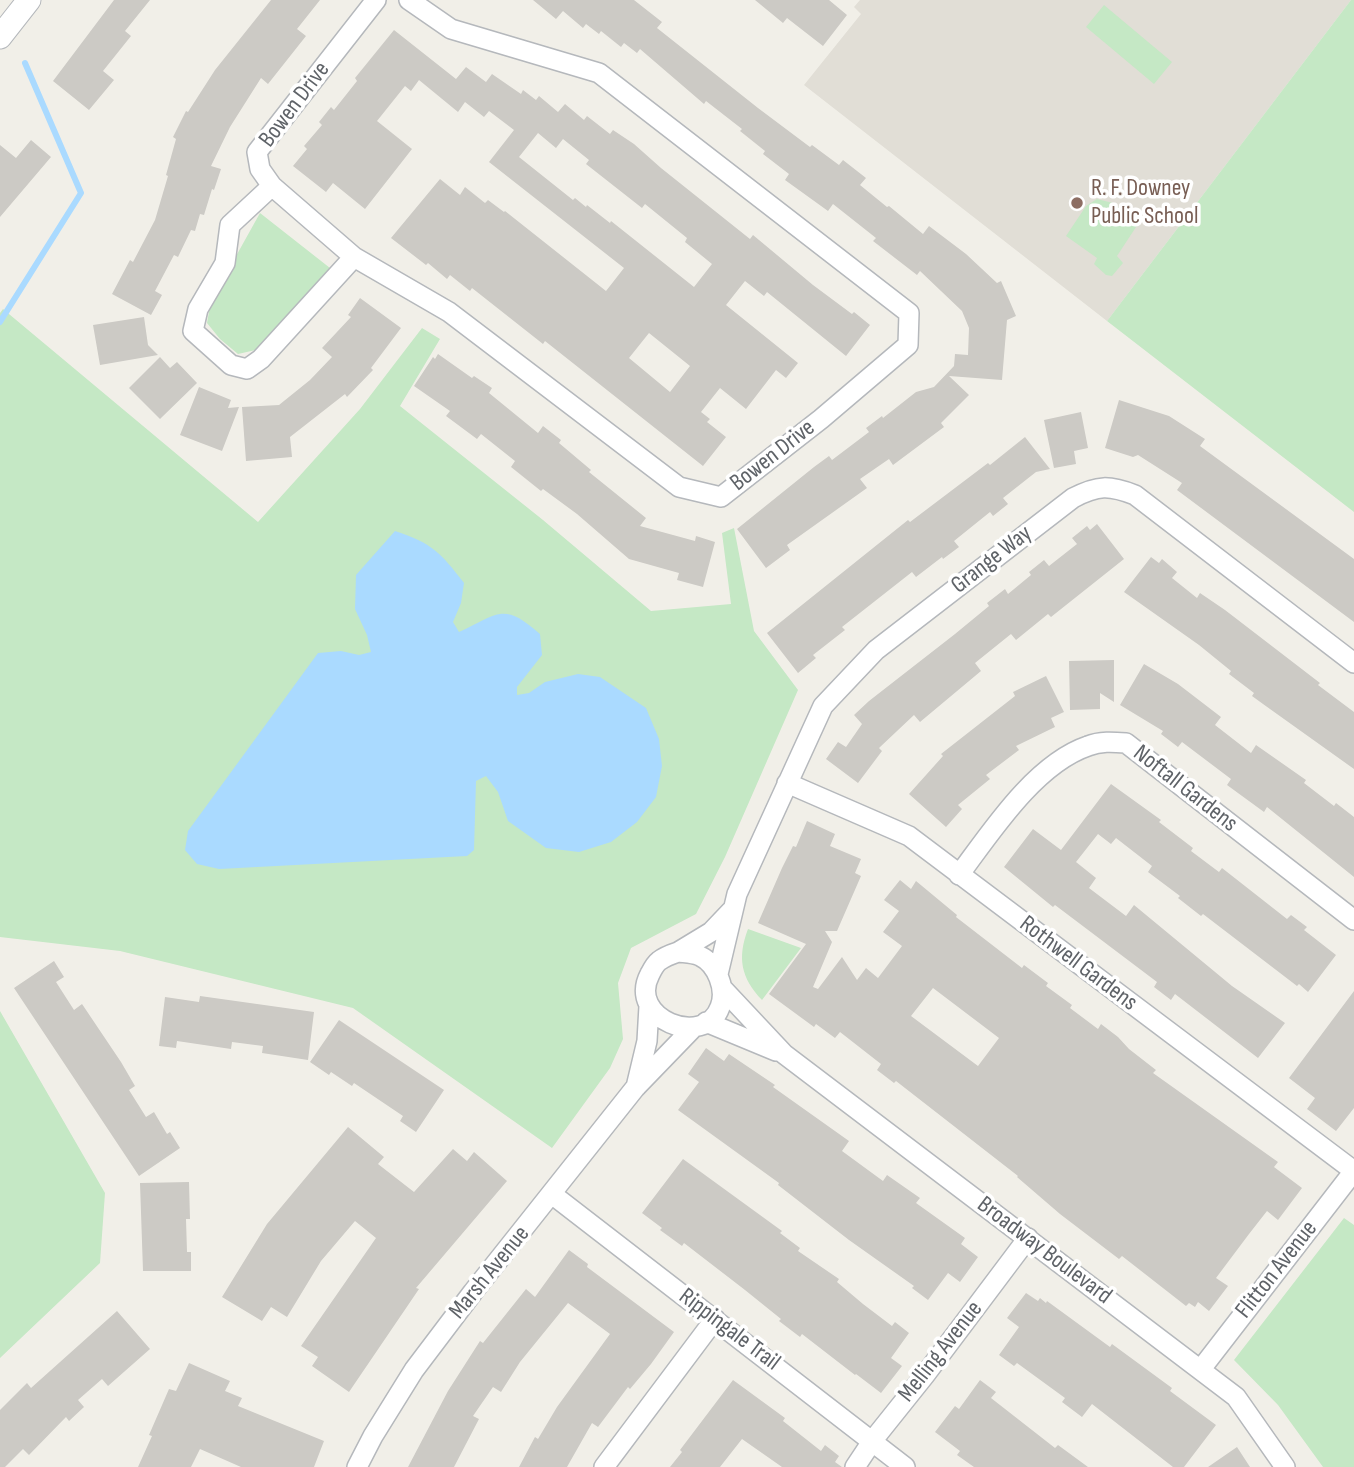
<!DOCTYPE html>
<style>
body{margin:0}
canvas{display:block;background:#f1efe8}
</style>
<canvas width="1354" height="1467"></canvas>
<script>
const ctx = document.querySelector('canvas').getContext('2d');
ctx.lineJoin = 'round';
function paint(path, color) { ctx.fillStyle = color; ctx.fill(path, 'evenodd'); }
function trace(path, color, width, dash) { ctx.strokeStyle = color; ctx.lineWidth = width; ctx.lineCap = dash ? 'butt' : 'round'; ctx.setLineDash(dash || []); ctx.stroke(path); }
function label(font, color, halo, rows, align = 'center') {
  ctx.font = font + ' "Sofia Sans Condensed",sans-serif'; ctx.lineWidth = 7; ctx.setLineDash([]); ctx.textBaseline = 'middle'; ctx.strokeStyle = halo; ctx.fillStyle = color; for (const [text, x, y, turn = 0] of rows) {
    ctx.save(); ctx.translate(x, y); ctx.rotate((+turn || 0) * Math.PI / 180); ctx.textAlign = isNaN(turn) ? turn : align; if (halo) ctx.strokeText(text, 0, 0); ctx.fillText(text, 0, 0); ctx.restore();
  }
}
paint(new Path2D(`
 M860 0H1351L1107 321 804 85 861 14 854 7Z`), '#e1ded6');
paint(new Path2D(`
 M1351 0H1354V512L1107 321Z
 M1104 5 1172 62 1154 84 1086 27Z
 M1097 199 1113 203 1138 224 1117 256 1123 263 1112 276 1106 275 1094 264 1097 258 1066 236 1086 206Z
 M260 213 330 268 260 349 238 354 220 339 207 323 211 301Z
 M3 309 258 522 360 409 422 328 440 339 400 406 543 520 651 611 731 604 722 533 734 528 754 631 798 690 725 857 696 914 631 948 618 983 623 1039 610 1068 552 1148 353 1008 120 951 0 937V313Z
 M748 929 801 948 762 1000C741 978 737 958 748 929Z
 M0 1011 105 1193 100 1263 0 1358Z
 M1344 1218 1354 1225V1467H1323L1278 1405 1234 1360Z`), '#c5e8c5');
paint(new Path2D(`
 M395 531C432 543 441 553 464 583L461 603 453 622 459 632C498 614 503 601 540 634L542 655 517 687V695L529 693 545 682 578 674 600 677 646 708 659 739 662 766 656 797 637 822 611 842 579 852 546 848 508 821 498 792 486 776 476 781 474 850 467 856 219 869 197 864 185 850 188 831 318 653 341 651 359 655 371 652 367 635 355 609 356 575Z`), '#aadaff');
trace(new Path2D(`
 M0 322 81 193 25 63`), '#aadaff', 6);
paint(new Path2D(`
 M114 0H150L125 31 131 36 103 71 114 80 89 110 53 81Z
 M271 0H320L297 29 306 36 268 84 261 78 230 127 211 166 221 169 214 190 212 189 204 215 200 214 195 231 191 230 178 257 174 255 155 291 162 295 151 315 112 294 130 260 133 262 155 220 168 176 166 175 176 139 173 137 186 111 188 112 215 70Z
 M533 0H634L662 22 657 28 758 108 810 147 812 145 839 165 843 160 866 178 860 185 887 207 889 206 923 234 929 226 966 254 997 283 1001 281 1016 316 1007 320 1002 380 949 376 969 395 941 423 944 427 893 465 889 459 860 479 867 488 787 545 790 550 766 568 737 529 814 467 829 456 832 460 869 432 866 428 882 416 883 418 916 392 934 387 954 366 955 354 968 355 969 328 962 311 920 271 917 275 873 241 876 238 833 204 828 211 785 180 789 174 763 154 765 151 740 131 742 129 706 101 704 104 640 49 637 53 624 43 621 47 601 31 599 34 586 24 583 28 563 11 556 19Z
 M755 0H829L847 15 823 46 787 18 783 23Z
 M394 30 456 79 466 67 486 82 492 74 521 94 523 90 536 100 539 96 558 112 565 104 584 120 587 116 610 134 613 130 634 144 661 168 750 239 753 235 813 285 852 314 854 312 870 325 846 356 767 292 764 296 745 281 726 305 798 363 786 378 776 370 746 409 720 388 701 412 710 419 707 422 726 437 703 466 545 341 543 344 472 288 470 291 450 275 447 279 428 263 426 265 391 238 440 179 460 195 465 187 485 203 488 200 504 212 505 211 606 291 624 268 489 162 514 130 489 111 484 117 465 102 458 112 419 80 411 91 405 86 377 121 412 149 365 209 333 183 326 192 293 166 307 149 304 146 322 125 319 122 331 107 334 110 357 81 355 78ZM538 133 556 148 563 139 589 160 586 164 642 208 645 204 687 238 685 242 712 264 694 287 611 221 610 223 587 205 586 207 575 198 573 200 519 157ZM649 333 690 366 670 392 629 358Z
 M31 140 51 157 0 217V145L16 158Z
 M360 298 401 328 371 368 373 370 347 397 345 394 290 437 292 457 246 461 242 407 279 405 310 380 332 357 322 348 351 317 348 315Z
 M144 317 148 345 158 355 100 365 93 325Z
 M438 354 472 378 474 376 492 388 489 393 538 433 543 426 561 440 559 443 591 470 589 472 646 518 640 526 695 541 696 536 715 542 703 587 677 580 679 573 629 559 577 514 543 489 541 491 511 467 515 461 481 434 477 439 446 416 450 411 414 386 433 357 435 359Z
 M160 357 170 368 177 362 197 383 160 419 129 388Z
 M199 387 231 400 228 408 239 407 222 451 180 435Z
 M1119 400 1169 416 1205 439 1200 446 1354 559V622L1177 490 1182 483 1138 455 1133 457 1105 448Z
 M1081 412 1088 448 1074 451 1076 464 1054 468 1044 420Z
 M1025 437 1050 469 1036 472 1003 498 1008 504 993 516 990 512 954 541 959 547 943 559 942 557 916 577 912 572 842 627 845 630 813 655 816 658 798 673 767 633 908 520 910 522 988 463 990 465Z
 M1097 524 1124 559 1051 617 1048 614 1016 640 1011 634 975 663 981 671 920 722 914 715 879 748 882 751 858 783 826 759 838 742 846 747 862 724 854 715 869 701 955 634 989 606 987 603 1005 589 1008 594 1031 575 1029 572 1044 560 1049 566 1077 544 1072 538 1087 526 1090 530Z
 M1151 557 1159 563 1162 559 1177 572 1172 578 1197 598 1200 593 1225 610 1320 683 1318 685 1354 712V769L1263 704 1252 696 1254 693 1229 674 1231 671 1199 645 1124 592Z
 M1114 660V702L1100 693V709L1070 710 1069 661Z
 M1144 664 1178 684 1221 717 1215 725 1251 753 1256 745 1306 780 1304 783 1334 806 1336 803 1354 817V877L1267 807 1264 812 1227 785 1231 779 1182 742 1178 747 1161 734 1163 731 1120 705Z
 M1046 676 1064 712 1051 718 1055 727 1016 746 1019 750 986 775 990 779 958 805 962 809 946 827 909 794 943 756 941 754 1015 696 1013 692Z
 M1111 784 1161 820 1159 822 1193 848 1191 851 1219 872 1222 868 1287 919 1291 915 1307 927 1304 930 1336 955 1308 992 1299 984 1297 986 1203 914 1201 916 1178 898 1180 896 1148 872 1152 866 1116 838 1111 844 1098 834 1076 862 1096 878 1089 888 1126 916 1134 905 1232 986 1285 1023 1258 1058 1175 994 1171 1000 1154 987 1157 982 1055 905 1053 907 1004 867 1033 829 1061 850Z
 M807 821 835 834 830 846 861 859 855 873 861 876 837 931H825L832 942 813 987 818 989 842 957 857 980 866 968 878 978 902 946 883 932 899 911 884 900 900 880 911 889 916 881 957 915 956 917 1022 968 1024 965 1048 983 1046 986 1072 1005 1070 1008 1098 1029 1101 1024 1118 1037 1129 1049 1156 1070 1153 1073 1278 1162 1274 1167 1302 1188 1278 1220 1267 1211 1249 1234 1216 1278 1228 1286 1209 1311 1198 1302 1195 1307 1189 1303 1186 1306 1122 1256 1119 1259 1060 1214 1017 1177 1018 1176 896 1081 894 1083 877 1070 881 1064 840 1032 835 1038 816 1024 814 1027 769 994 806 944 758 923 782 868 793 846 796 847ZM933 988 999 1038 978 1066 911 1016Z
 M54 961 64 977 56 982 74 1010 82 1004 121 1062 135 1086 129 1090 146 1117 154 1112 167 1134 170 1132 180 1148 139 1176 14 988Z
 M1354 991V1108L1336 1131 1307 1109 1315 1098 1289 1078Z
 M200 996 314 1012 308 1060 262 1053 263 1046 232 1042 231 1049 177 1041 176 1048 159 1046 165 997 199 1002Z
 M339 1020 444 1090 416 1132 400 1121 403 1116 354 1083 352 1086 331 1072 329 1075 310 1062Z
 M706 1048 724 1061 729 1054 775 1085 773 1087 849 1141 842 1151 883 1181 887 1175 920 1198 916 1203 965 1238 961 1244 978 1257 960 1282 948 1273 928 1300 912 1288 914 1286 849 1240 778 1185 779 1183 678 1110 699 1082 688 1074Z
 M348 1127 384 1157 378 1164 414 1192 453 1149 467 1161 474 1152 507 1181 416 1288 419 1289 349 1392 312 1366 318 1357 301 1346 376 1238 355 1221 321 1261 287 1317 271 1307 262 1321 222 1297 267 1224Z
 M683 1159 782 1231 780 1233 800 1248 798 1251 839 1279 837 1282 863 1304 892 1326 895 1322 909 1333 891 1358 902 1366 881 1393 856 1374 855 1375 802 1334 800 1337 779 1321 781 1319 745 1290 684 1243 682 1246 660 1230 662 1228 642 1213Z
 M189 1182 190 1219H186L187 1252H191V1271H143L140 1183Z
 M569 1250 588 1264 587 1267 674 1332 651 1364 630 1389 628 1387 598 1427 592 1423 567 1467H519L535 1437 538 1439 557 1407 610 1334 568 1303 520 1362 501 1392 493 1387 473 1416 479 1419 454 1467H408L448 1391 480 1341 483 1343 526 1289 535 1297Z
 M1026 1293 1038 1301 1040 1298 1046 1303 1047 1301 1110 1347 1112 1344 1172 1388 1170 1391 1216 1425 1184 1467H1173L1092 1404 1082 1417 1062 1402 1065 1398 1017 1363 1014 1366 999 1355 1019 1327 1007 1318Z
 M117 1311 150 1349 108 1386 102 1379 78 1400 84 1407 69 1421 66 1417 29 1455 23 1449 5 1467H0V1410L27 1383 31 1388Z
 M189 1363 230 1381 225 1391 242 1398 238 1406 324 1441 314 1467H241L200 1449 191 1467H138L152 1436 149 1435 169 1389 176 1391Z
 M733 1380 785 1418 783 1421 821 1451 825 1445 839 1456 835 1462 842 1467H782L742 1439 720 1467H670L682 1452 680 1450Z
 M980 1380 996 1392 991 1398 1055 1448 1058 1445 1088 1467H974L957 1455 960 1451 935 1432 955 1406 959 1409Z
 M1237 1447 1250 1467H1208Z`), '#cccac5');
const minor = new Path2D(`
 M376 0 257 152 260 169 272 186 354 257 449 312 679 487 721 497 821 419 908 345 909 313 599 73 451 29 409 0
 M272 186 230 225 225 263 198 309 193 331 231 365 247 369 261 359 354 257
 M787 783 909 836 1354 1171 1201 1369
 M959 875C991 832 1035 764 1088 746 1100 741 1113 742 1126 743L1354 920
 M678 952C685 953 693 953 700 956 717 964 727 990 720 1007 705 1049 626 1019 650 974 652 970 655 964 659 961 664 957 672 954 678 952Z
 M678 952 711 932 731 911
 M718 974 737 894 823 706 876 650 1073 498C1098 485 1109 485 1135 495L1354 663
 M723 989 784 1054 1236 1397 1285 1467
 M706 1022 776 1051
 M636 1087 647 1041 649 1006
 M553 1195 905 1467
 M357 1467 373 1436 414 1370 473 1292 635 1088 693 1028
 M604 1467 715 1319
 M855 1467 873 1440 925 1375 1028 1238`);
const tertiary = new Path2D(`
 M0 37 29 0`);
trace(minor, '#b5b8bc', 22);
trace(tertiary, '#b5b8bc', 25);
trace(minor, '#fff', 19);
trace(tertiary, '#fff', 23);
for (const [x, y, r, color] of [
 [1077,203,7,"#8d6e63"]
]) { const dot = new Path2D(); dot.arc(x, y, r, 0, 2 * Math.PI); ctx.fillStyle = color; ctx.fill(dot); trace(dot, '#fff', 2.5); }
label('24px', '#5f6368', '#fff', [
 ["Bowen Drive",295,105,-53],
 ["Bowen Drive",773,456,-38],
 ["Grange Way",992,560,-38],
 ["Noftall Gardens",1185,789,38],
 ["Rothwell Gardens",1078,964,37],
 ["Broadway Boulevard",1044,1251,37],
 ["Flitton Avenue",1277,1270,-52],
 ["Marsh Avenue",490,1273,-51],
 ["Rippingale Trail",729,1330,37],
 ["Melling Avenue",941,1352,-52]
]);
label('24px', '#785e54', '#fff', [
 ["R. F. Downey",1091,189],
 ["Public School",1091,217]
], 'left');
</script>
